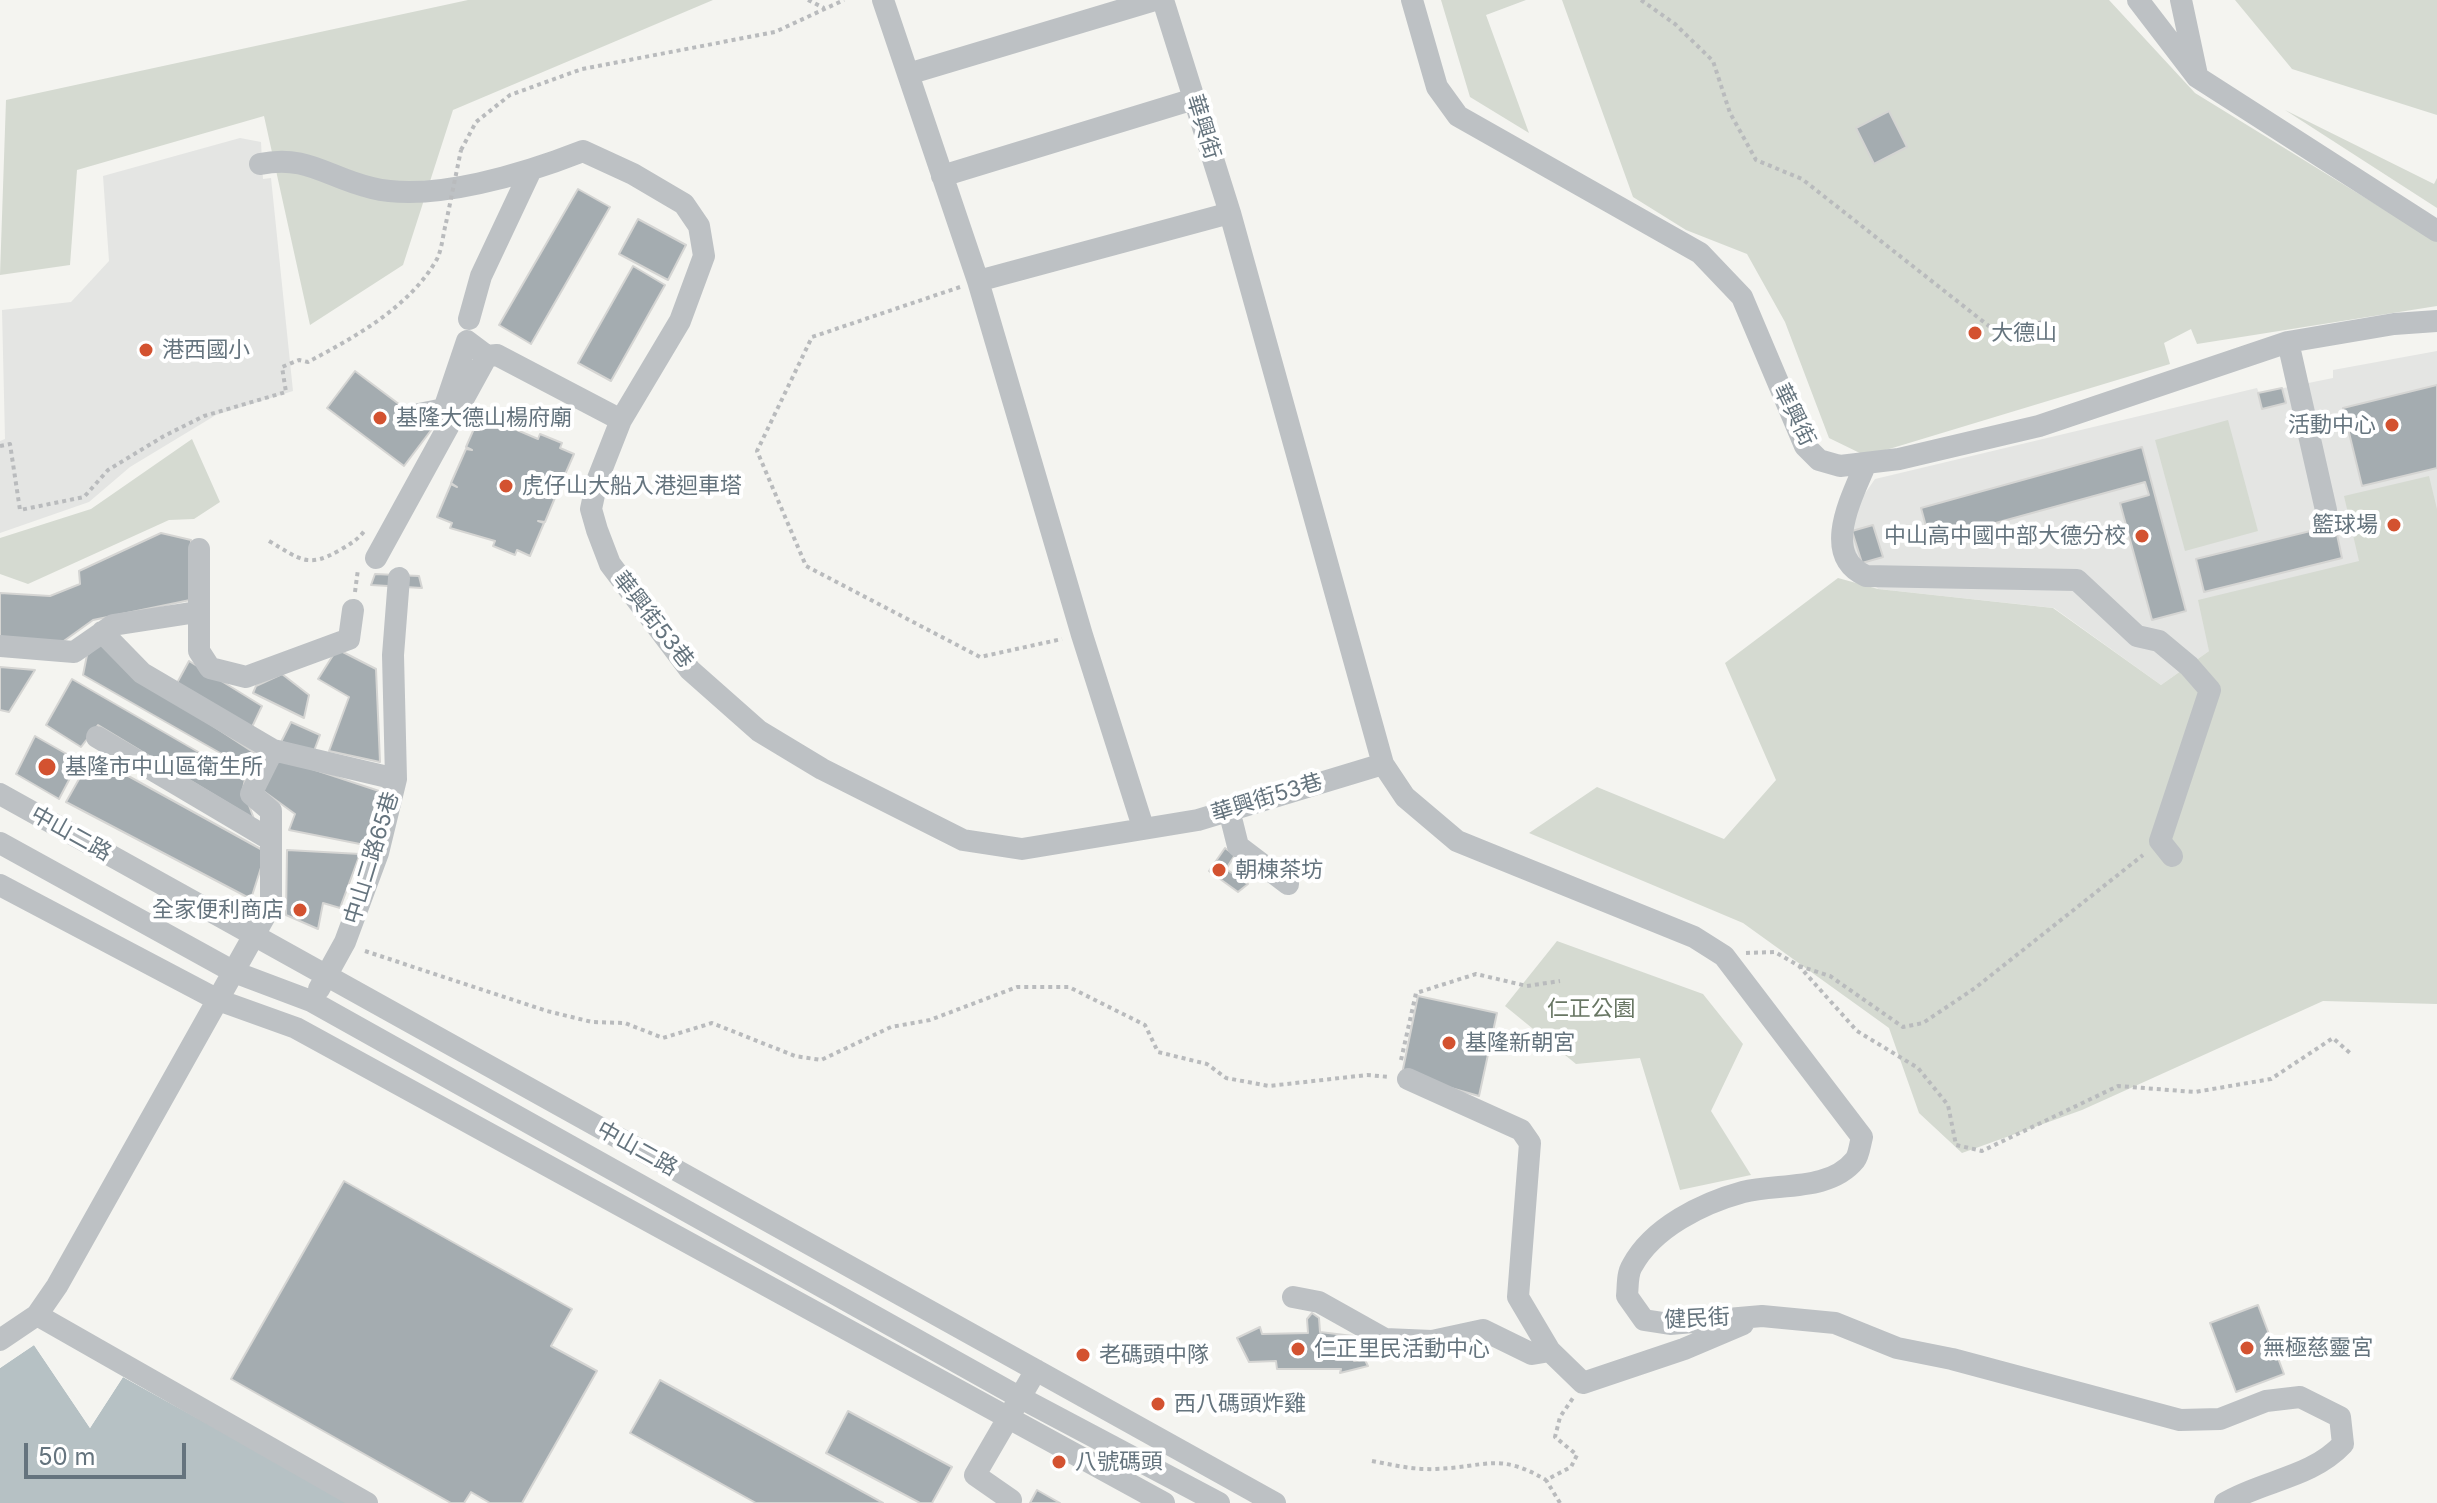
<!DOCTYPE html>
<meta charset="utf-8">
<style>
body{margin:0}
#map{position:relative;width:2437px;height:1503px;overflow:hidden;background:#f4f4f0;font-family:Inter,sans-serif}
canvas{display:block}
.scale{position:absolute;left:24px;top:1443px;width:162px;height:36px;box-sizing:border-box;border:4px solid #65747e;border-top:0;padding-left:10px;font-size:24px;line-height:28px;white-space:nowrap;color:#65747e;-webkit-text-stroke:6px #fff;paint-order:stroke}
</style>
<div id="map">
<canvas width="2437" height="1503"></canvas>
<div class="scale">50 m</div>
</div>
<script>
const ctx = document.querySelector('canvas').getContext('2d');
ctx.lineJoin = 'round';
function paint(path, color) { ctx.fillStyle = color; ctx.fill(path, 'evenodd'); }
function trace(path, color, width, dash) { ctx.strokeStyle = color; ctx.lineWidth = width; ctx.lineCap = dash ? 'butt' : 'round'; ctx.setLineDash(dash || []); ctx.stroke(path); }
function label(font, color, halo, rows, align = 'center') {
  ctx.font = font + ' Inter,"Noto Sans TC",sans-serif'; ctx.lineWidth = 8; ctx.setLineDash([]); ctx.textBaseline = 'middle'; ctx.strokeStyle = halo; ctx.fillStyle = color; for (const [text, x, y, turn = 0] of rows) {
    ctx.save(); ctx.translate(x, y); ctx.rotate((+turn || 0) * Math.PI / 180); ctx.textAlign = isNaN(turn) ? turn : align; if (halo) ctx.strokeText(text, 0, 0); ctx.fillText(text, 0, 0); ctx.restore();
  }
}
paint(new Path2D(`
 M240 138 261 142 263 179 271 178 293 391 216 415 130 467 89 502 0 533V441L5 439 2 310 71 302 109 261 103 176Z
 M2437 351V595L2209 651 2161 685 2054 608 1878 589 1846 554 1848 518 1875 479 2257 388 2259 393 2333 378V370Z`), '#e4e5e3');
paint(new Path2D(`
 M468 0H713L453 110 403 265 310 325 264 116 77 170 70 265 0 275 6 100Z
 M1441 0H1526L1486 15 1529 133 1470 97Z
 M1562 0H2109L2195 93 2437 242V306L2197 344 2191 329 2164 343 2170 364 1866 456 1829 438 1785 322 1747 254 1686 230 1633 197Z
 M2235 0H2437V115L2292 69Z
 M2285 110 2434 184 2437 178V208Z
 M2228 420 2258 531 2185 551 2155 440Z
 M192 439 220 502 194 519 169 520 28 584 0 574V538L91 509Z
 M2429 476 2437 509V1004L2323 1001 2082 1110 1962 1153 1919 1113 1889 1028 1743 923 1529 833 1597 787 1724 839 1776 780 1725 663 1838 578 1878 589 2053 608 2161 685 2209 651 2198 600 2359 561 2344 496Z
 M1557 941 1703 994 1743 1044 1711 1111 1751 1175 1680 1190 1640 1058 1576 1064 1505 1006Z`), '#d5dad1');
paint(new Path2D(`
 M34 1345 90 1428 123 1377 350 1503H0V1368Z`), '#b6c1c4');
paint(new Path2D(`
 M32 1341 37 1343 90 1421 120 1374 184 1411 123 1377 90 1428 34 1345 0 1368V1363Z`), '#f4f4f0');
const building = new Path2D(`
 M1889 111 1907 147 1874 164 1856 128Z
 M578 189 610 207 531 344 499 325Z
 M638 219 686 245 668 280 619 254Z
 M633 266 665 285 611 381 578 363Z
 M355 371 432 429 404 466 327 408Z
 M2437 385V468L2362 486 2343 408Z
 M2282 388 2286 403 2262 409 2258 393Z
 M480 415 495 421 497 416 519 426 517 430 538 439 540 434 562 443 560 448 574 454 560 486 553 485 559 488 545 522 538 521 544 523 530 556 517 550 515 555 493 546 495 541 450 528 452 523 437 517 451 484 457 487 451 483 466 449 472 450 466 447Z
 M2142 447 2186 611 2152 620 2120 503 2149 495 2145 482 1930 541 1921 508Z
 M1873 525 1883 557 1862 563 1852 531Z
 M2335 525 2342 558 2204 592 2196 559Z
 M161 533 191 540 190 600 93 620 61 643 0 639V593L50 596 80 584 79 571Z
 M375 574 419 576 422 588 371 585Z
 M102 643 138 677 256 754 250 770 83 675 87 655Z
 M337 649 376 669 380 762 329 751 349 697 318 679Z
 M189 661 262 706 252 727 177 683Z
 M0 667 35 670 9 712 0 710Z
 M282 674 309 695 304 718 253 693 256 686Z
 M72 679 245 779 243 789 254 819 98 725 81 747 46 725Z
 M291 722 320 735 314 751 281 742Z
 M35 736 79 761 59 799 16 774Z
 M92 756 266 852 251 899 66 802Z
 M276 757 379 791 365 845 289 830 295 814 262 790Z
 M1225 848 1235 855 1226 869 1248 884 1238 892 1209 871Z
 M287 850 360 854 340 908 323 903 318 929 286 915Z
 M1418 996 1497 1013 1479 1096 1402 1074Z
 M344 1181 572 1309 551 1346 597 1371 522 1503H490L471 1492 464 1503H451L231 1379Z
 M2258 1305 2284 1374 2236 1392 2210 1323Z
 M1312 1313 1319 1318 1320 1332 1353 1336 1354 1361 1365 1360 1368 1366 1340 1373 1341 1369H1277L1276 1361 1249 1362 1237 1338 1260 1327 1262 1334 1308 1333 1307 1319Z
 M660 1380 883 1503H756L630 1433Z
 M848 1411 952 1467 932 1503H920L826 1453Z
 M1037 1490 1060 1503H1030Z`);
paint(building, '#a4acb0');
trace(building, '#d5d5d3', 2);
trace(new Path2D(`
 M808 0 824 8
 M1641 0 1675 24 1713 61 1730 113 1756 160 1802 179 1999 334 2046 321
 M461 150 476 122 510 95 582 69 775 32 844 0
 M960 287 812 337 757 451 806 566 980 657 1062 639
 M0 446 10 444 20 510 84 497 108 470 164 436 204 416 286 392 282 367 299 360 308 362C355 337 410 307 437 259 442 249 443 234 446 223
 M269 541C300 559 307 569 340 550 350 544 358 540 365 530
 M355 592 358 569
 M365 951 547 1011 592 1022 625 1023 663 1038 712 1023 795 1056 821 1060 891 1027 930 1020 1017 987H1069L1145 1025 1158 1052 1207 1064 1226 1078 1269 1086 1367 1075 1390 1077
 M1746 953 1775 952 1799 966 1857 1031 1918 1068 1948 1105 1956 1145 1982 1151 2118 1086 2195 1092 2271 1079 2333 1038 2351 1054
 M1799 966 1830 976 1903 1027 1923 1023 1975 988 2143 855
 M1401 1060 1416 993 1476 974 1527 986 1560 981
 M1372 1461C1393 1465 1414 1470 1436 1469 1486 1467 1499 1452 1546 1480
 M1560 1503 1546 1480 1571 1467 1577 1455 1555 1437 1560 1417 1573 1398`), '#b9bbbd', 4, [4, 4]);
trace(new Path2D(`
 M883 0 978 281
 M1163 0 1230 213 1383 764 1405 797 1457 841 1694 937 1724 956 1862 1137C1860 1144 1859 1155 1855 1160 1829 1192 1778 1183 1743 1192 1703 1203 1653 1227 1632 1266 1627 1274 1628 1287 1627 1296L1644 1320 1670 1324 1762 1316 1835 1323 1897 1348 1952 1359 2180 1420 2220 1419 2266 1401 2300 1397 2340 1417 2343 1444C2311 1478 2264 1480 2225 1503
 M1412 0 1437 87 1458 116 1700 253 1742 297 1805 446 1819 460 1840 466 1899 459 2039 426 2288 342 2394 324 2437 321
 M2138 0 2197 77 2437 231
 M2181 0 2197 75
 M908 74 1155 0
 M260 164C307 154 328 178 372 188 432 203 527 173 583 151L633 174 684 204 699 226 704 256 680 321 621 420 597 481 591 509 597 530 610 564 690 670 759 731 822 769 963 840 1022 849 1198 820 1383 764
 M942 176 1194 99
 M469 319 481 276 530 172
 M2288 342 2326 510
 M419 414 444 409 467 341 487 356 497 355 621 420
 M1866 463C1852 497 1820 555 1866 576L2077 580 2137 636 2159 641 2189 666 2210 690 2160 841 2172 856
 M199 549V651L210 668 246 677 349 639 353 610
 M376 558 487 356
 M102 632 142 673 273 750 396 779
 M0 646 74 652 113 625 197 612
 M97 737 271 840
 M0 794 1275 1503
 M1229 810 1238 846 1288 884
 M1143 827 1082 635 978 281 1230 213
 M0 843 234 972 311 1001 1019 1397 1219 1503
 M0 885 218 1000 296 1028 1164 1503
 M319 989 345 942 378 853 396 779 393 655 399 578
 M1408 1079 1521 1130 1530 1143 1518 1297 1550 1351 1583 1383 1684 1349 1743 1324
 M1293 1297 1319 1302 1385 1339 1432 1341 1483 1330 1532 1354 1550 1351
 M37 1315 367 1503
 M0 1340 37 1315 57 1286 271 905V811L251 794 273 750
 M1009 1503 1011 1500 975 1475 1036 1370`), '#bdc1c4', 22);
trace(new Path2D(`
 M446 223 461 150`), '#b9bbbd', 4, [4, 4]);
for (const [x, y, r, color] of [
 [1975,333,8,"#d35230"],
 [146,350,8,"#d35230"],
 [380,418,8,"#d35230"],
 [2392,425,8,"#d35230"],
 [506,486,8,"#d35230"],
 [2394,525,8,"#d35230"],
 [2142,536,8,"#d35230"],
 [47,767,10,"#d35230"],
 [1219,870,8,"#d35230"],
 [300,910,8,"#d35230"],
 [1449,1043,8,"#d35230"],
 [2247,1348,8,"#d35230"],
 [1298,1349,8,"#d35230"],
 [1083,1355,8,"#d35230"],
 [1158,1404,8,"#d35230"],
 [1059,1462,8,"#d35230"]
]) { const dot = new Path2D(); dot.arc(x, y, r, 0, 2 * Math.PI); ctx.fillStyle = color; ctx.fill(dot); trace(dot, '#fff', 3); }
label('22px', '#65747e', '#fff', [
 ["華興街",1203,127,73],
 ["華興街",1794,415,64],
 ["華興街53巷",653,620,52],
 ["華興街53巷",1267,798,-17],
 ["中山二路",71,834,29],
 ["中山二路65巷",372,858,-73],
 ["中山二路",637,1149,29],
 ["健民街",1697,1319,-3]
]);
label('22px', '#65747e', '#fff', [
 ["大德山",1991,333],
 ["港西國小",162,350],
 ["基隆大德山楊府廟",396,418],
 ["活動中心",2376,425,"right"],
 ["虎仔山大船入港迴車塔",522,486],
 ["籃球場",2378,525,"right"],
 ["中山高中國中部大德分校",2126,536,"right"],
 ["基隆市中山區衛生所",65,767],
 ["朝棟茶坊",1235,870],
 ["全家便利商店",284,910,"right"],
 ["基隆新朝宮",1465,1043],
 ["無極慈靈宮",2263,1348],
 ["仁正里民活動中心",1314,1349],
 ["老碼頭中隊",1099,1355],
 ["西八碼頭炸雞",1174,1404],
 ["八號碼頭",1075,1462]
], 'left');
label('22px', '#687663', '#fff', [
 ["仁正公園",1591,1009]
]);
</script>
